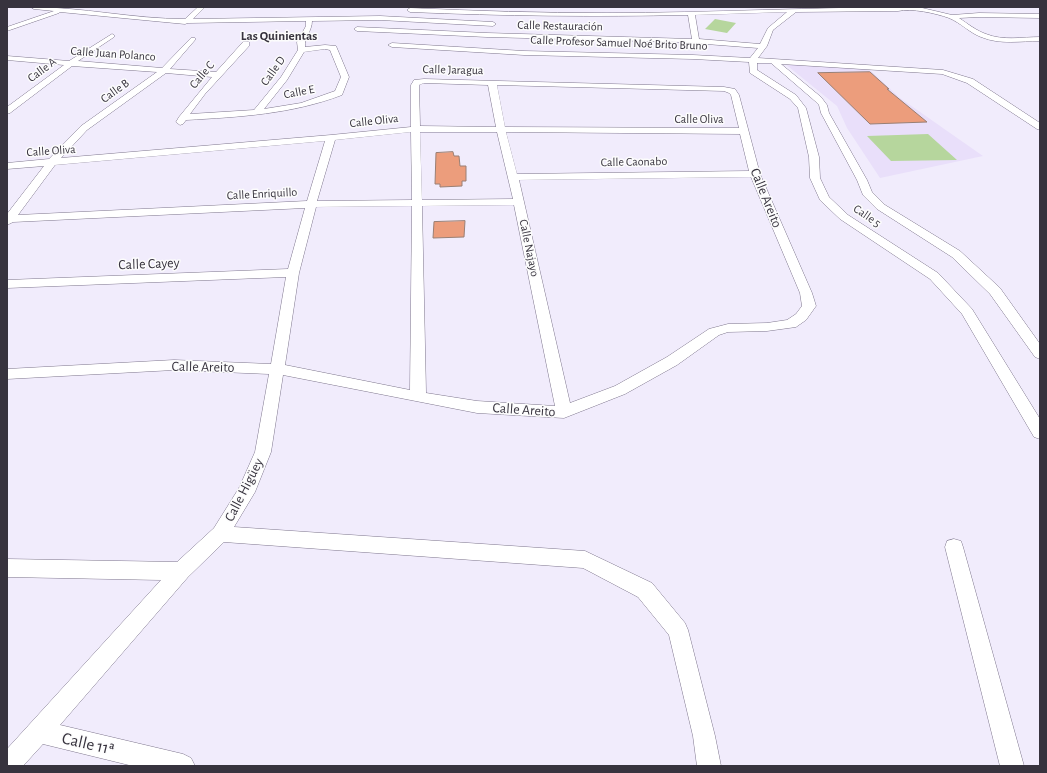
<!DOCTYPE html>
<meta charset="utf-8">
<style>
body{margin:0}
#map{position:relative;width:1047px;height:773px;overflow:hidden;background:#f1ecfc;font-family:"Alegreya Sans",sans-serif}
canvas{display:block}
.frame{position:absolute;inset:0;border:8px solid #37333e;pointer-events:none}
</style>
<div id="map">
<canvas width="1047" height="773"></canvas>
<div class="frame"></div>
</div>
<script>
const ctx = document.querySelector('canvas').getContext('2d');
ctx.lineJoin = 'round';
function paint(path, color) { ctx.fillStyle = color; ctx.fill(path, 'evenodd'); }
function trace(path, color, width, dash) { ctx.strokeStyle = color; ctx.lineWidth = width; ctx.lineCap = dash ? 'butt' : 'round'; ctx.setLineDash(dash || []); ctx.stroke(path); }
function label(font, color, halo, rows, align = 'center') {
  ctx.font = font + ' "Alegreya Sans",sans-serif'; ctx.lineWidth = 3; ctx.setLineDash([]); ctx.textBaseline = 'middle'; ctx.strokeStyle = halo; ctx.fillStyle = color; for (const [text, x, y, turn = 0] of rows) {
    ctx.save(); ctx.translate(x, y); ctx.rotate((+turn || 0) * Math.PI / 180); ctx.textAlign = isNaN(turn) ? turn : align; if (halo) ctx.strokeText(text, 0, 0); ctx.fillText(text, 0, 0); ctx.restore();
  }
}
paint(new Path2D(`
 M784 63 869 69 900 98 983 156 880 178 847 128 837 106Z`), '#e9dffa');
paint(new Path2D(`
 M715 19 736 23 727 33 705 29Z
 M928 134 957 160 891 161 867 136Z`), '#b6d69d');
const building = new Path2D(`
 M870 72 889 89H887L927 122 870 124 818 73Z
 M453 152 454 156H459L460 166H466V181H462V186L440 187V184H435L436 153Z
 M465 221 464 237 433 238 434 222Z`);
paint(building, '#ec9d7c');
trace(building, '#997f74', 1);
const minor = new Path2D(`
 M31 7C82 7 133 19 185 19L198 7H205L193 19 380 16 493 22 496 24 493 26 380 20 312 21C312 31 304 38 305 47L325 45 336 46 349 77 342 95C292 114 240 117 186 120L183 124 180 125 176 122 179 117 212 77 166 73 87 130 61 158 331 135 411 127V85L414 80 424 79 724 87 735 89 739 95 760 174 812 293 816 306 806 320 796 327 767 331 728 332 719 335 677 365 625 394 564 418 477 413 283 375 271 452 255 492 234 527 585 551 652 583 685 623 688 630 715 736 721 766H697L693 736 669 635 638 597 583 568 224 542 188 577 60 725 183 754 191 758 195 766H133L43 744 23 766H7V749L161 580 7 577V559L177 562 214 528 239 488 255 452 269 374 174 370 7 379V369L174 360 271 364 286 277 7 288V280L288 269 305 208 13 222 7 225V214L44 166 7 169V163L49 159 81 126 157 72 72 66 10 113 7 114V107L64 65 7 60V56L69 61 112 34 114 35V37L78 61 162 68 191 38H195V40L170 69 216 72 243 42H249V46L205 94 190 114 254 110 281 77 298 50 297 42 306 26V21L188 23 185 24 60 12 59 13 7 31V27L54 11 34 9ZM325 49 330 50 341 77 335 91 301 103 264 109 287 80 304 52ZM424 83 488 85 496 127 420 126 419 85ZM497 85 724 91 729 93 731 95 739 128 505 127ZM411 132 412 200 317 201 335 140ZM420 132H497L513 199 422 200ZM506 132 740 134 749 171 517 174ZM325 141 307 201 18 215 55 165ZM751 177 800 293 802 306 796 314 787 320 767 323 728 324 709 329 667 357 615 386 570 403 519 180ZM514 205 555 406 477 401 426 393 422 206ZM412 206 410 390 285 365 299 273 316 207Z
 M918 7 952 15 979 13 1040 14V18L979 17 959 18C968 24 977 31 986 34 1003 41 1023 37 1040 37V41C1021 41 1000 45 981 37 970 33 961 23 949 18 935 13 912 8 898 11L796 12 773 30 767 46 758 58 943 70 973 79 1040 123V130L1037 129 967 83 942 74 781 64 821 97 827 105 829 113 867 180 872 192 885 205 960 251 1000 288 1040 344V359L1035 357 990 294 952 257 877 209 863 195 857 180 821 113 819 105 815 101 771 63H757V70L796 95 806 108 819 157 820 178 829 197 848 215 938 273 972 309 1040 419V439L1034 437 962 314 930 279 840 219 820 200 810 178 809 157 798 108 790 99 750 73 749 62 693 59 524 55 392 47 388 45 392 43 524 51 693 55 750 58 758 48 680 42 487 37 357 31 354 29 357 27 487 33 692 39 688 15C595 17 503 16 410 12L407 10 410 8C476 11 541 13 607 13 710 13 814 7 918 7ZM787 12 768 28 760 44 699 39 695 15Z
 M954 539 961 541 963 547 1024 766H1000L945 547 947 541Z`);
trace(minor, '#7e768d', 1);
paint(minor, '#fff');
label('12px', '#37333e', '#fcfcfc', [
 ["Calle Restauración",560,26,1],
 ["Calle Profesor Samuel Noé Brito Bruno",619,43,2],
 ["Calle Juan Polanco",113,54,4],
 ["Calle A",42,70,-37],
 ["Calle Jaragua",453,70,1],
 ["Calle D",273,71,-54],
 ["Calle C",202,75,-50],
 ["Calle B",115,91,-36],
 ["Calle E",299,92,-11],
 ["Calle Oliva",699,119],
 ["Calle Oliva",374,121,-6],
 ["Calle Oliva",51,151,-4],
 ["Calle Caonabo",634,162,-1],
 ["Calle Enriquillo",262,194,-3],
 ["Calle 5",867,216,34],
 ["Calle Najayo",529,248,78]
]);
label('bold 13px', '#37333e', '#fcfcfc', [
 ["Las Quinientas",279,36]
]);
label('14px', '#37333e', '#fcfcfc', [
 ["Calle Areito",766,198,68],
 ["Calle Cayey",149,264,-2],
 ["Calle Areito",203,367,1],
 ["Calle Areito",524,410,4],
 ["Calle Higüey",244,490,-63]
]);
label('17px', '#37333e', '#fcfcfc', [
 ["Calle 11ª",88,744,13]
]);
</script>
